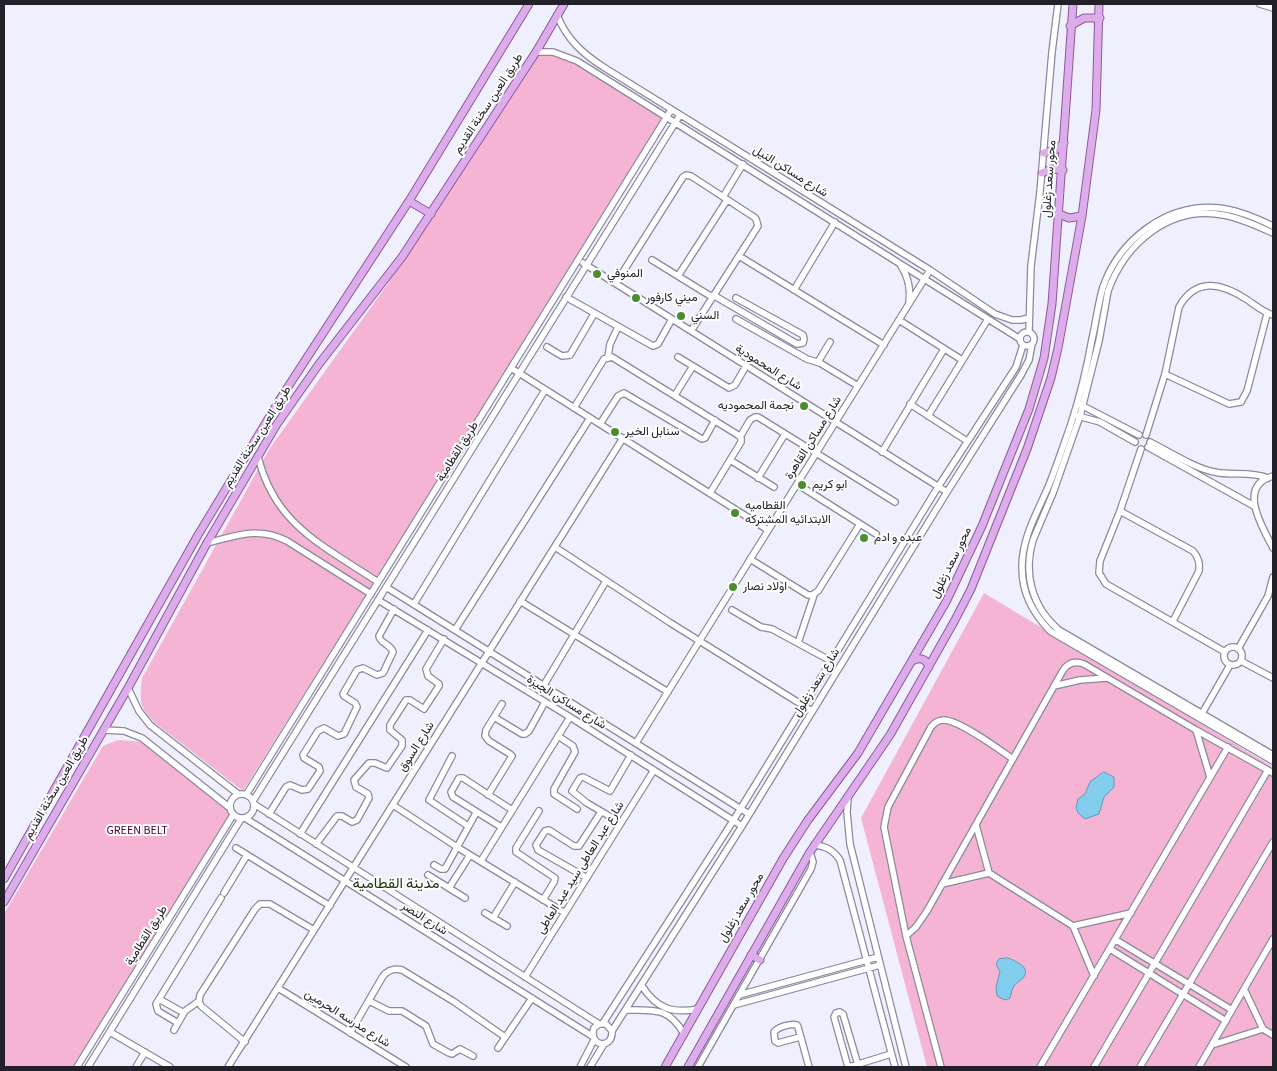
<!DOCTYPE html>
<meta charset="utf-8">
<style>
body{margin:0}
#map{position:relative;width:1277px;height:1071px;overflow:hidden;background:#efeffd;font-family:"Source Sans 3",sans-serif}
canvas{display:block}
.frame{position:absolute;inset:0;border:5px solid #22212a;pointer-events:none}
</style>
<div id="map">
<canvas width="1277" height="1071"></canvas>
<div class="frame"></div>
</div>
<script>
const ctx = document.querySelector('canvas').getContext('2d');
ctx.lineJoin = 'round';
function paint(path, color) { ctx.fillStyle = color; ctx.fill(path, 'evenodd'); }
function trace(path, color, width, dash) { ctx.strokeStyle = color; ctx.lineWidth = width; ctx.lineCap = dash ? 'butt' : 'round'; ctx.setLineDash(dash || []); ctx.stroke(path); }
function label(font, color, halo, rows, align = 'center') {
  ctx.font = font + ' "Source Sans 3",Vazirmatn,sans-serif'; ctx.lineWidth = 4; ctx.setLineDash([]); ctx.textBaseline = 'middle'; ctx.strokeStyle = halo; ctx.fillStyle = color; for (const [text, x, y, turn = 0] of rows) {
    ctx.save(); ctx.translate(x, y); ctx.rotate((+turn || 0) * Math.PI / 180); ctx.textAlign = isNaN(turn) ? turn : align; if (halo) ctx.strokeText(text, 0, 0); ctx.fillText(text, 0, 0); ctx.restore();
  }
}
paint(new Path2D(`
 M539 52 584 65 667 116 243 791 155 723C138 706 140 701 142 678L270 448 387 285 431 214Z
 M984 593 1273 767V1067H927L861 818Z
 M118 740 147 742 230 808 233 815 74 1067H4V914L103 746Z`), '#f6b4d4');
const water = new Path2D(`
 M1104 772 1114 777V787L1104 797 1099 814 1085 819 1078 813 1076 807 1078 799 1085 794 1090 782Z
 M1008 958C1015 961 1032 967 1023 978 1021 981 1016 982 1014 986 1012 989 1011 995 1010 998L1005 1000 997 996 996 987 1000 972 996 964 999 959Z`);
paint(water, '#82cdee');
trace(water, '#6599b3', 1);
const minor = new Path2D(`
 M1260 4 1273 8
 M557 15C567 40 583 54 605 68L930 270 995 314 1012 320H1021L1029 318
 M536 52H553L577 61 1020 339
 M723 197 743 164
 M1273 226C1256 218 1238 210 1219 208 1167 203 1120 239 1103 287 1098 304 1096 322 1092 339 1087 368 1080 396 1071 424 1064 444 1057 465 1049 485 1038 511 1022 537 1022 567 1022 593 1032 612 1050 631L1273 761
 M1273 233C1257 226 1241 218 1223 215 1169 205 1125 244 1108 291L1099 341 1080 416 1053 493 1033 540C1023 574 1032 607 1059 630L1273 755
 M739 256 884 345
 M652 260 712 297
 M583 263 947 492
 M900 264C908 276 911 288 909 302
 M678 276 727 200
 M616 283 683 177 686 175 691 176 754 217 756 219 758 226 691 331
 M794 290 835 222
 M713 295 797 344 803 343 804 339 803 335 736 298
 M566 297 653 346 658 344 672 319
 M736 319 807 359 820 363 858 386
 M899 320 962 360
 M1029 332 1031 266 1040 192 1052 52 1058 4
 M1020 339a7 7 0 1 1 14 0a7 7 0 1 1-14 0Z
 M547 347 562 356 570 355 594 314
 M608 357 610 344 618 327
 M678 357 729 388 735 385 746 366
 M818 362 830 342
 M511 368 768 530
 M1165 374 1229 404 1241 402 1247 391 1267 314
 M675 395 693 366
 M910 404 967 441
 M1081 405 1139 435
 M574 408 604 359 612 357 738 435 741 438V442L710 493
 M928 416 988 319
 M1078 416 1100 422 1135 442
 M600 424 618 396 624 393 702 439 705 438 715 420
 M1146 435 1165 374 1179 307C1196 277 1221 283 1246 299 1255 305 1263 312 1273 315
 M740 437 750 420 755 417H758L895 502
 M1150 442C1170 452 1192 467 1214 472 1232 476 1250 471 1268 478
 M1148 447 1254 506
 M1141 449 1120 511 1100 561 1099 573 1106 584 1225 652
 M882 452 944 349
 M258 456C274 525 324 546 378 582
 M730 460 774 487
 M1273 476C1236 486 1263 528 1273 548
 M758 478 785 434
 M797 484 876 534
 M1120 511 1193 551C1198 557 1200 562 1199 571L1173 621
 M207 543C236 536 258 526 287 541L371 594
 M555 547 669 622 812 711
 M750 559 808 595H812L818 591 860 524
 M386 587 749 814
 M378 600 570 717 742 826
 M520 601 668 692
 M414 604 545 390
 M732 610 761 627 772 629 831 661
 M455 630 590 418
 M798 643 814 595
 M1224 656a9 9 0 1 1 18 0a9 9 0 1 1-18 0Z
 M1238 649 1268 596 1273 577
 M1241 661 1273 678
 M544 685 606 581
 M1054 686 1080 680 1107 678
 M128 688 139 711 150 725 238 794
 M494 717 522 734H525L529 731 545 702
 M1200 717 1230 665
 M104 730 124 731 142 738 230 808
 M1196 730 1210 777
 M558 736 573 746 575 752 554 789V794L577 809
 M636 743 930 270
 M452 756 429 800 468 826
 M230 806a12 12 0 1 1 24 0a12 12 0 1 1-24 0Z
 M246 795 671 110
 M488 795 512 756 510 754 489 741 485 736 486 730 502 704
 M848 797 847 812 850 844 906 1067
 M253 801 680 115
 M254 804 599 1024
 M393 805 457 847 565 913
 M539 811 516 848V852L555 878 554 882 543 900
 M269 814 286 787 290 785 302 790 308 789 320 771 319 767 304 758 303 755 318 731 324 728 338 736 344 734 357 707 355 703 344 696 343 694 357 670 363 668 377 675 383 673 393 652C391 644 380 644 379 636L394 609
 M245 818 592 1036
 M621 823 587 803 572 791 580 778 583 777 610 791 631 755
 M976 825 989 873 1073 926 1094 976
 M501 827 453 797 451 792 459 778H463L512 810
 M300 834 428 630
 M316 844 337 816H342L352 822 357 820 369 798 368 794 356 787 354 780 369 763H375L387 768 402 746V740L390 730V725L406 700H410L424 709 439 686V684L428 676 426 669 444 639
 M814 845C826 846 833 850 840 860L895 1067
 M236 848 330 906
 M481 861 570 717
 M434 865 441 869H445L476 813
 M428 875 465 898
 M587 878 538 850 536 845 545 831 549 830 574 846H579L601 812
 M942 884 989 873
 M449 888 470 855
 M224 893 247 855
 M485 913 507 926
 M493 918 515 882
 M1073 926 1131 913
 M906 936 916 927 927 911 1062 672C1067 663 1074 660 1084 664L1196 730 1273 773
 M1116 940 1232 1010
 M1110 949 1226 1021
 M525 977 654 770
 M642 986C656 1008 672 1014 698 1009
 M278 988 406 1067
 M1244 989 1263 1029 1273 1035
 M739 995 878 957
 M159 999 184 1013
 M369 1001 389 1011H402L426 1026 433 1044 449 1053 452 1054 460 1049 473 1056
 M734 1005 880 965
 M626 1010C654 1010 669 1007 684 1034
 M178 1023 158 1011 156 1004 221 898
 M603 1023 733 821 938 487 1016 367 1023 345
 M174 1030 185 1011 199 1001
 M612 1031 606 1024H599L594 1028C588 1047 613 1050 612 1031L742 826 947 492 1021 375 1029 360 1032 344
 M110 1032 170 1067
 M350 1033 383 976C388 970 394 968 402 970L453 1001 505 1037
 M800 1037 778 1043 775 1041 774 1032C778 1027 791 1023 797 1025L798 1027 809 1067
 M245 1042 201 1006 199 1001 200 995 255 909 260 904H270L314 930
 M1212 1045 1263 1029
 M498 1048 532 998
 M77 1067 233 815
 M88 1067 241 819
 M136 1067 145 1052
 M228 1067 623 438
 M580 1067 594 1040
 M590 1067 604 1044
 M698 1067 811 869 813 862 810 852
 M848 1067 834 1017 836 1013 840 1012 843 1014 858 1065
 M849 1067 891 1054
 M941 1067 906 936 884 827 888 807 931 727C934 723 938 720 944 720 959 720 1000 750 1013 759
 M1040 1067 1228 747
 M1094 1067 1268 770
 M1140 1067 1273 842
 M1199 1067 1273 939`);
const major = new Path2D(`
 M1070 26 1084 18H1100
 M1044 153 1055 150 1064 143
 M1042 173 1052 169 1063 170
 M409 201 431 214
 M1059 214 1069 218 1082 216
 M912 661C919 657 926 658 929 667
 M4 879 198 535 282 396 409 201 529 4
 M4 902 128 688 207 543 277 424 319 364 402 257 536 52 564 4
 M751 955 760 960
 M665 1067 784 857 808 820 858 753 946 602 982 526 1029 409 1044 358 1052 304 1073 4
 M688 1067 810 852 890 735 955 620 971 589 1027 449 1051 378 1058 348 1082 216 1096 110 1099 4`);
trace(minor, '#8a899f', 8);
trace(major, '#8d589f', 9);
trace(minor, '#fff', 5.5);
trace(major, '#ddadeb', 7);
for (const [x, y, r, color] of [
 [597,274,5,"#4b8c2f"],
 [636,298,5,"#4b8c2f"],
 [681,316,5,"#4b8c2f"],
 [804,406,5,"#4b8c2f"],
 [615,432,5,"#4b8c2f"],
 [802,485,5,"#4b8c2f"],
 [735,513,5,"#4b8c2f"],
 [864,538,5,"#4b8c2f"],
 [733,587,5,"#4b8c2f"]
]) { const dot = new Path2D(); dot.arc(x, y, r, 0, 2 * Math.PI); ctx.fillStyle = color; ctx.fill(dot); trace(dot, '#fefefe', 2); }
label('12px', '#22212a', '#fefefe', [
 ["طريق العين سخنة القديم",489,104,-57],
 ["شارع مساكن النيل",790,172,32],
 ["محور سعد زغلول",1050,179,-86],
 ["شارع المحمودية",768,368,32],
 ["طريق العين سخنة القديم",258,437,-58],
 ["شارع مساكن القاهرة",814,438,-58],
 ["طريق القطامية",458,452,-58],
 ["محور سعد زغلول",952,563,-64],
 ["شارع سعد زغلول",817,683,-58],
 ["شارع مساكن الجيزة",566,703,32],
 ["شارع السوق",417,747,-58],
 ["طريق العين سخنة القديم",57,788,-60],
 ["شارع عبد العاطى سيد عبد العاطى",581,868,-58],
 ["محور سعد زغلول",742,908,-60],
 ["شارع النصر",424,919,32],
 ["طريق القطامية",147,936,-58],
 ["شارع مدرسه الحرمين",347,1019,32]
]);
label('12px', '#22212a', '#fefefe', [
 ["المنوفي",607,274],
 ["ميني كارفور",646,298],
 ["السني",691,316],
 ["نجمة المحموديه",794,406,"right"],
 ["سنابل الخير",625,432],
 ["ابو كريم",812,485],
 ["القطاميه",745,506],
 ["الابتدائيه المشتركه",745,520],
 ["عبده و ادم",874,538],
 ["اولاد نصار",743,587]
], 'left');
label('12px', '#4f0234', '#fefefe', [
 ["GREEN BELT",137,831]
]);
label('15px', '#173609', '#fefefe', [
 ["مدينة القطامية",396,885]
]);
</script>
